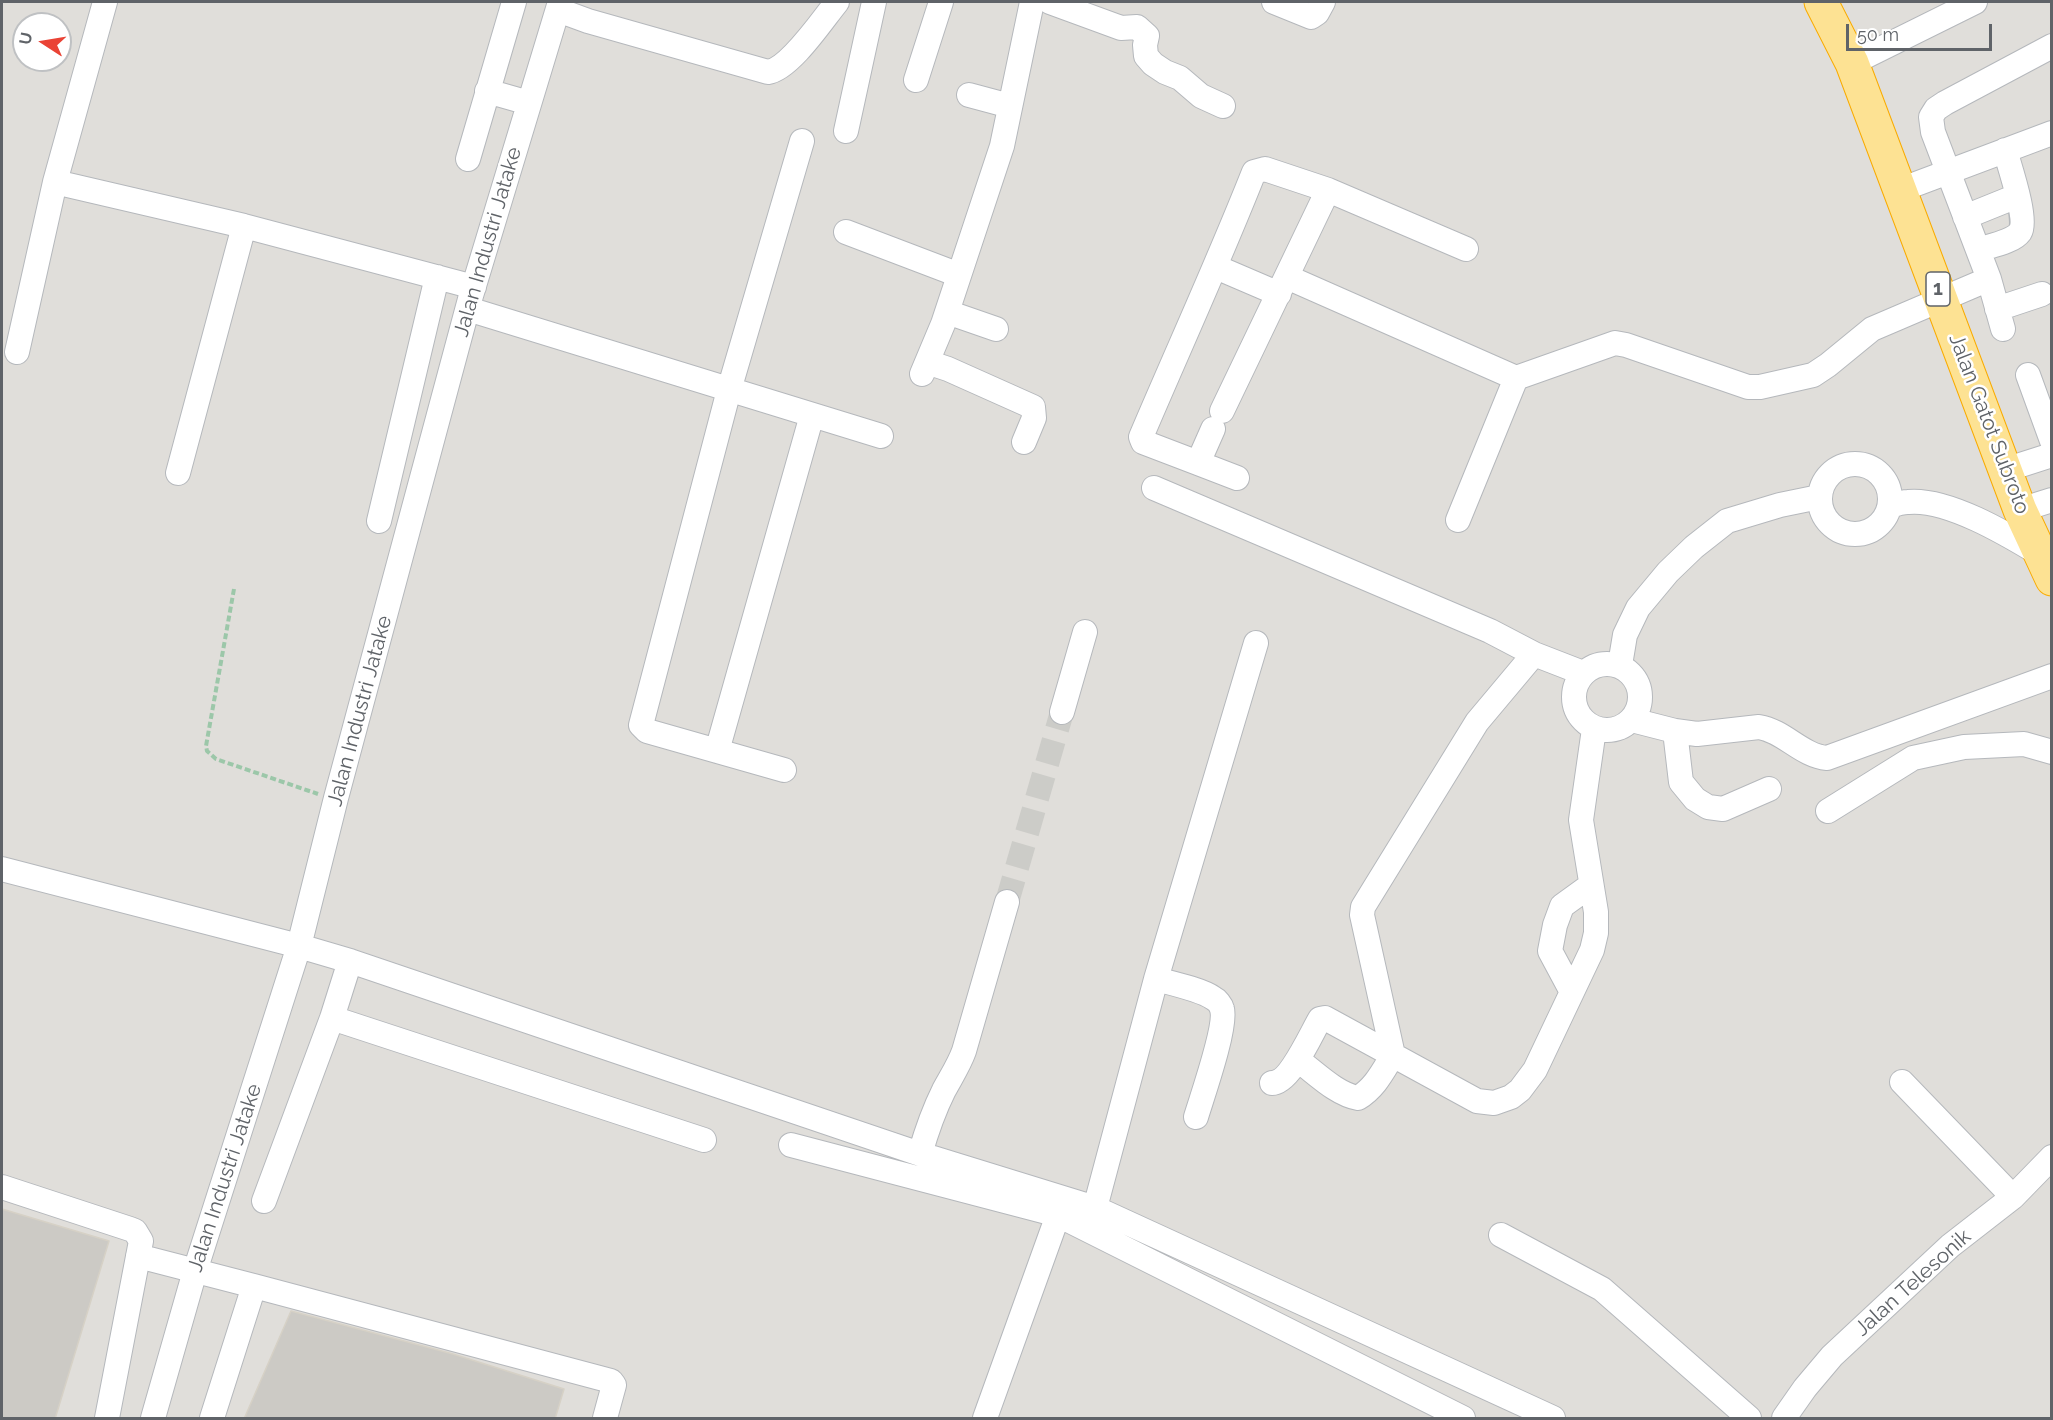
<!DOCTYPE html>
<style>
body{margin:0}
#map{position:relative;width:2053px;height:1420px;overflow:hidden;background:#f1efe8;font-family:Raleway,sans-serif}
canvas{display:block}
.frame{position:absolute;inset:0;border:3px solid #5f6368;pointer-events:none}
.north{position:absolute;left:12px;top:12px;width:60px;height:60px;box-sizing:border-box;background:#fff;border:2px solid #bfc1c3;border-radius:50%;rotate:282deg;font-size:16px;font-weight:700;line-height:24px;text-align:center;color:#5f6368}
.north::after{content:'';display:block;margin:auto;width:21px;height:27px;background:#ea4335;clip-path:polygon(50% 0,100% 100%,50% 72%,0 100%)}
.scale{position:absolute;left:1846px;top:24px;width:146px;height:27px;box-sizing:border-box;border:3px solid #5f6368;border-top:0;padding-left:8px;font-size:18px;line-height:21px;white-space:nowrap;color:#5f6368;-webkit-text-stroke:4px #fff;paint-order:stroke}
</style>
<div id="map">
<canvas width="2053" height="1420"></canvas>
<div class="frame"></div>
<div class="north">U</div>
<div class="scale">50 m</div>
</div>
<script>
const ctx = document.querySelector('canvas').getContext('2d');
ctx.lineJoin = 'round';
function paint(path, color) { ctx.fillStyle = color; ctx.fill(path, 'evenodd'); }
function trace(path, color, width, dash) { ctx.strokeStyle = color; ctx.lineWidth = width; ctx.lineCap = dash ? 'butt' : 'round'; ctx.setLineDash(dash || []); ctx.stroke(path); }
function label(font, color, halo, rows, align = 'center') {
  ctx.font = font + ' Raleway,sans-serif'; ctx.lineWidth = 5; ctx.setLineDash([]); ctx.textBaseline = 'middle'; ctx.strokeStyle = halo; ctx.fillStyle = color; for (const [text, x, y, turn = 0] of rows) {
    ctx.save(); ctx.translate(x, y); ctx.rotate((+turn || 0) * Math.PI / 180); ctx.textAlign = isNaN(turn) ? turn : align; if (halo) ctx.strokeText(text, 0, 0); ctx.fillText(text, 0, 0); ctx.restore();
  }
}
paint(new Path2D(`
 M2 2H2051V1418H2ZM24 24H60V60H24Z`), '#e0deda');
const building = new Path2D(`
 M2 1209 109 1241 55 1419H2Z
 M291 1311 453 1354 564 1389 555 1419H244Z`);
paint(building, '#cccac5');
trace(building, '#d6d1c6', 1.5);
trace(new Path2D(`
 M1007 902 1062 712`), '#ccccc8', 24, [24, 12]);
const minor = new Path2D(`
 M1050 2 1121 28 1137 27 1147 36 1145 45 1146 56 1153 64 1165 72 1180 78 1201 96 1223 106
 M1274 2 1311 17 1317 13 1323 2
 M558 10 588 21 768 72C790 69 823 19 837 2
 M1852 63 1975 2
 M916 80 941 2
 M487 91 529 103
 M969 95 1010 106
 M846 131 874 2
 M468 159 514 2
 M55 182 244 226 474 287
 M1900 190 2052 133
 M1965 217 2017 196
 M846 232 959 275
 M1978 250C1989 246 2013 242 2020 232 2028 220 2009 165 2005 150
 M1216 267 1279 294
 M1287 277 1516 378 1615 343 1626 345 1748 387H1760L1813 375 1828 365 1872 329 1989 279
 M468 309 881 436
 M1997 309 2042 294
 M947 312 996 329
 M2003 329 1989 279 1933 132 1931 117 1936 109 1945 103 2052 46
 M17 352 55 182 105 2
 M927 362 948 369 1033 407 1034 418 1024 442
 M922 374 943 324 1002 146 1032 2
 M2028 375 2052 441
 M1222 411 1328 190 1466 249
 M1213 429 1198 463 1237 478
 M1198 463 1143 442 1141 437C1178 350 1217 265 1252 177L1254 172 1265 169 1328 190
 M1820 499a35 35 0 1 1 70 0a35 35 0 1 1-70 0Z
 M2005 470 2052 455
 M178 473 244 226
 M1154 488 1490 631 1534 654 1583 673
 M1890 506C1896 504 1902 502 1908 502 1947 498 2007 534 2040 554L2043 553
 M2020 510 2052 500
 M1458 520 1516 378
 M379 521 437 277
 M1574 697a33 33 0 1 1 66 0a33 33 0 1 1-66 0Z
 M1620 665 1625 635 1638 608 1668 572 1694 547 1727 521 1780 505 1819 497
 M1062 712 1085 632
 M1632 720 1675 731 1697 734 1759 727C1784 731 1802 756 1827 758L2052 676
 M1675 731 1681 782 1695 799 1708 807 1723 809 1769 789
 M717 751 812 415
 M784 770 647 731 641 725 729 390 802 141
 M1828 811 1913 758 1964 747 2024 744 2052 752
 M2 869 299 946 350 961 920 1154 1095 1208 1553 1418
 M1156 979C1171 983 1202 990 1213 998 1217 1000 1221 1005 1222 1009 1227 1026 1202 1097 1196 1117
 M1572 992 1550 951 1555 925 1562 906 1591 885
 M332 1018 704 1140
 M1298 1060C1316 1073 1336 1094 1358 1098 1375 1088 1383 1071 1393 1055L1362 915 1363 907 1477 722 1534 654
 M1902 1082 2013 1197
 M1272 1083C1290 1083 1311 1034 1320 1019L1325 1018 1477 1101 1494 1103 1511 1097 1520 1090 1535 1070 1592 950 1596 933V912L1581 820 1594 729
 M791 1145 1058 1215 1463 1418
 M920 1154C926 1133 934 1110 944 1090 951 1077 959 1065 964 1051L1007 902
 M2 1187 130 1229 135 1231 141 1241 107 1418
 M264 1201 332 1018 350 961
 M1095 1208 1156 979 1256 643
 M1501 1235 1602 1289 1749 1418
 M138 1256 254 1286 212 1418
 M254 1286 611 1381 614 1385 605 1418
 M153 1418 195 1271 299 946 336 798 470 299 560 2
 M985 1418 1058 1215
 M1784 1418 1805 1388 1832 1356 1950 1246 2013 1197 2052 1157`);
const highway = new Path2D(`
 M1821 2 1852 63 2020 510 2052 579`);
trace(minor, '#b5b8bc', 26);
trace(highway, '#f9ab00', 35);
trace(new Path2D(`
 M234 589 206 746 207 751 216 759 318 794`), '#9cc7a9', 4, [6, 3]);
trace(minor, '#fff', 24);
trace(highway, '#fde293', 33);
for (const [x, y, w] of [
 [1938,289,24]
]) { const box = new Path2D(); box.roundRect(x - w / 2, y - 17, w, 34, 4.5); ctx.fillStyle = '#fff'; ctx.fill(box); trace(box, '#5f6368', 1.5); }
label('bold 20px', '#5f6368', null, [
 ["1",1938,289]
]);
label('21px', '#5f6368', '#fff', [
 ["Jalan Industri Jatake",488,242,-74],
 ["Jalan Gatot Subroto",1989,424,69],
 ["Jalan Industri Jatake",360,711,-75],
 ["Jalan Industri Jatake",225,1178,-72],
 ["Jalan Telesonik",1913,1283,-42]
]);
</script>
